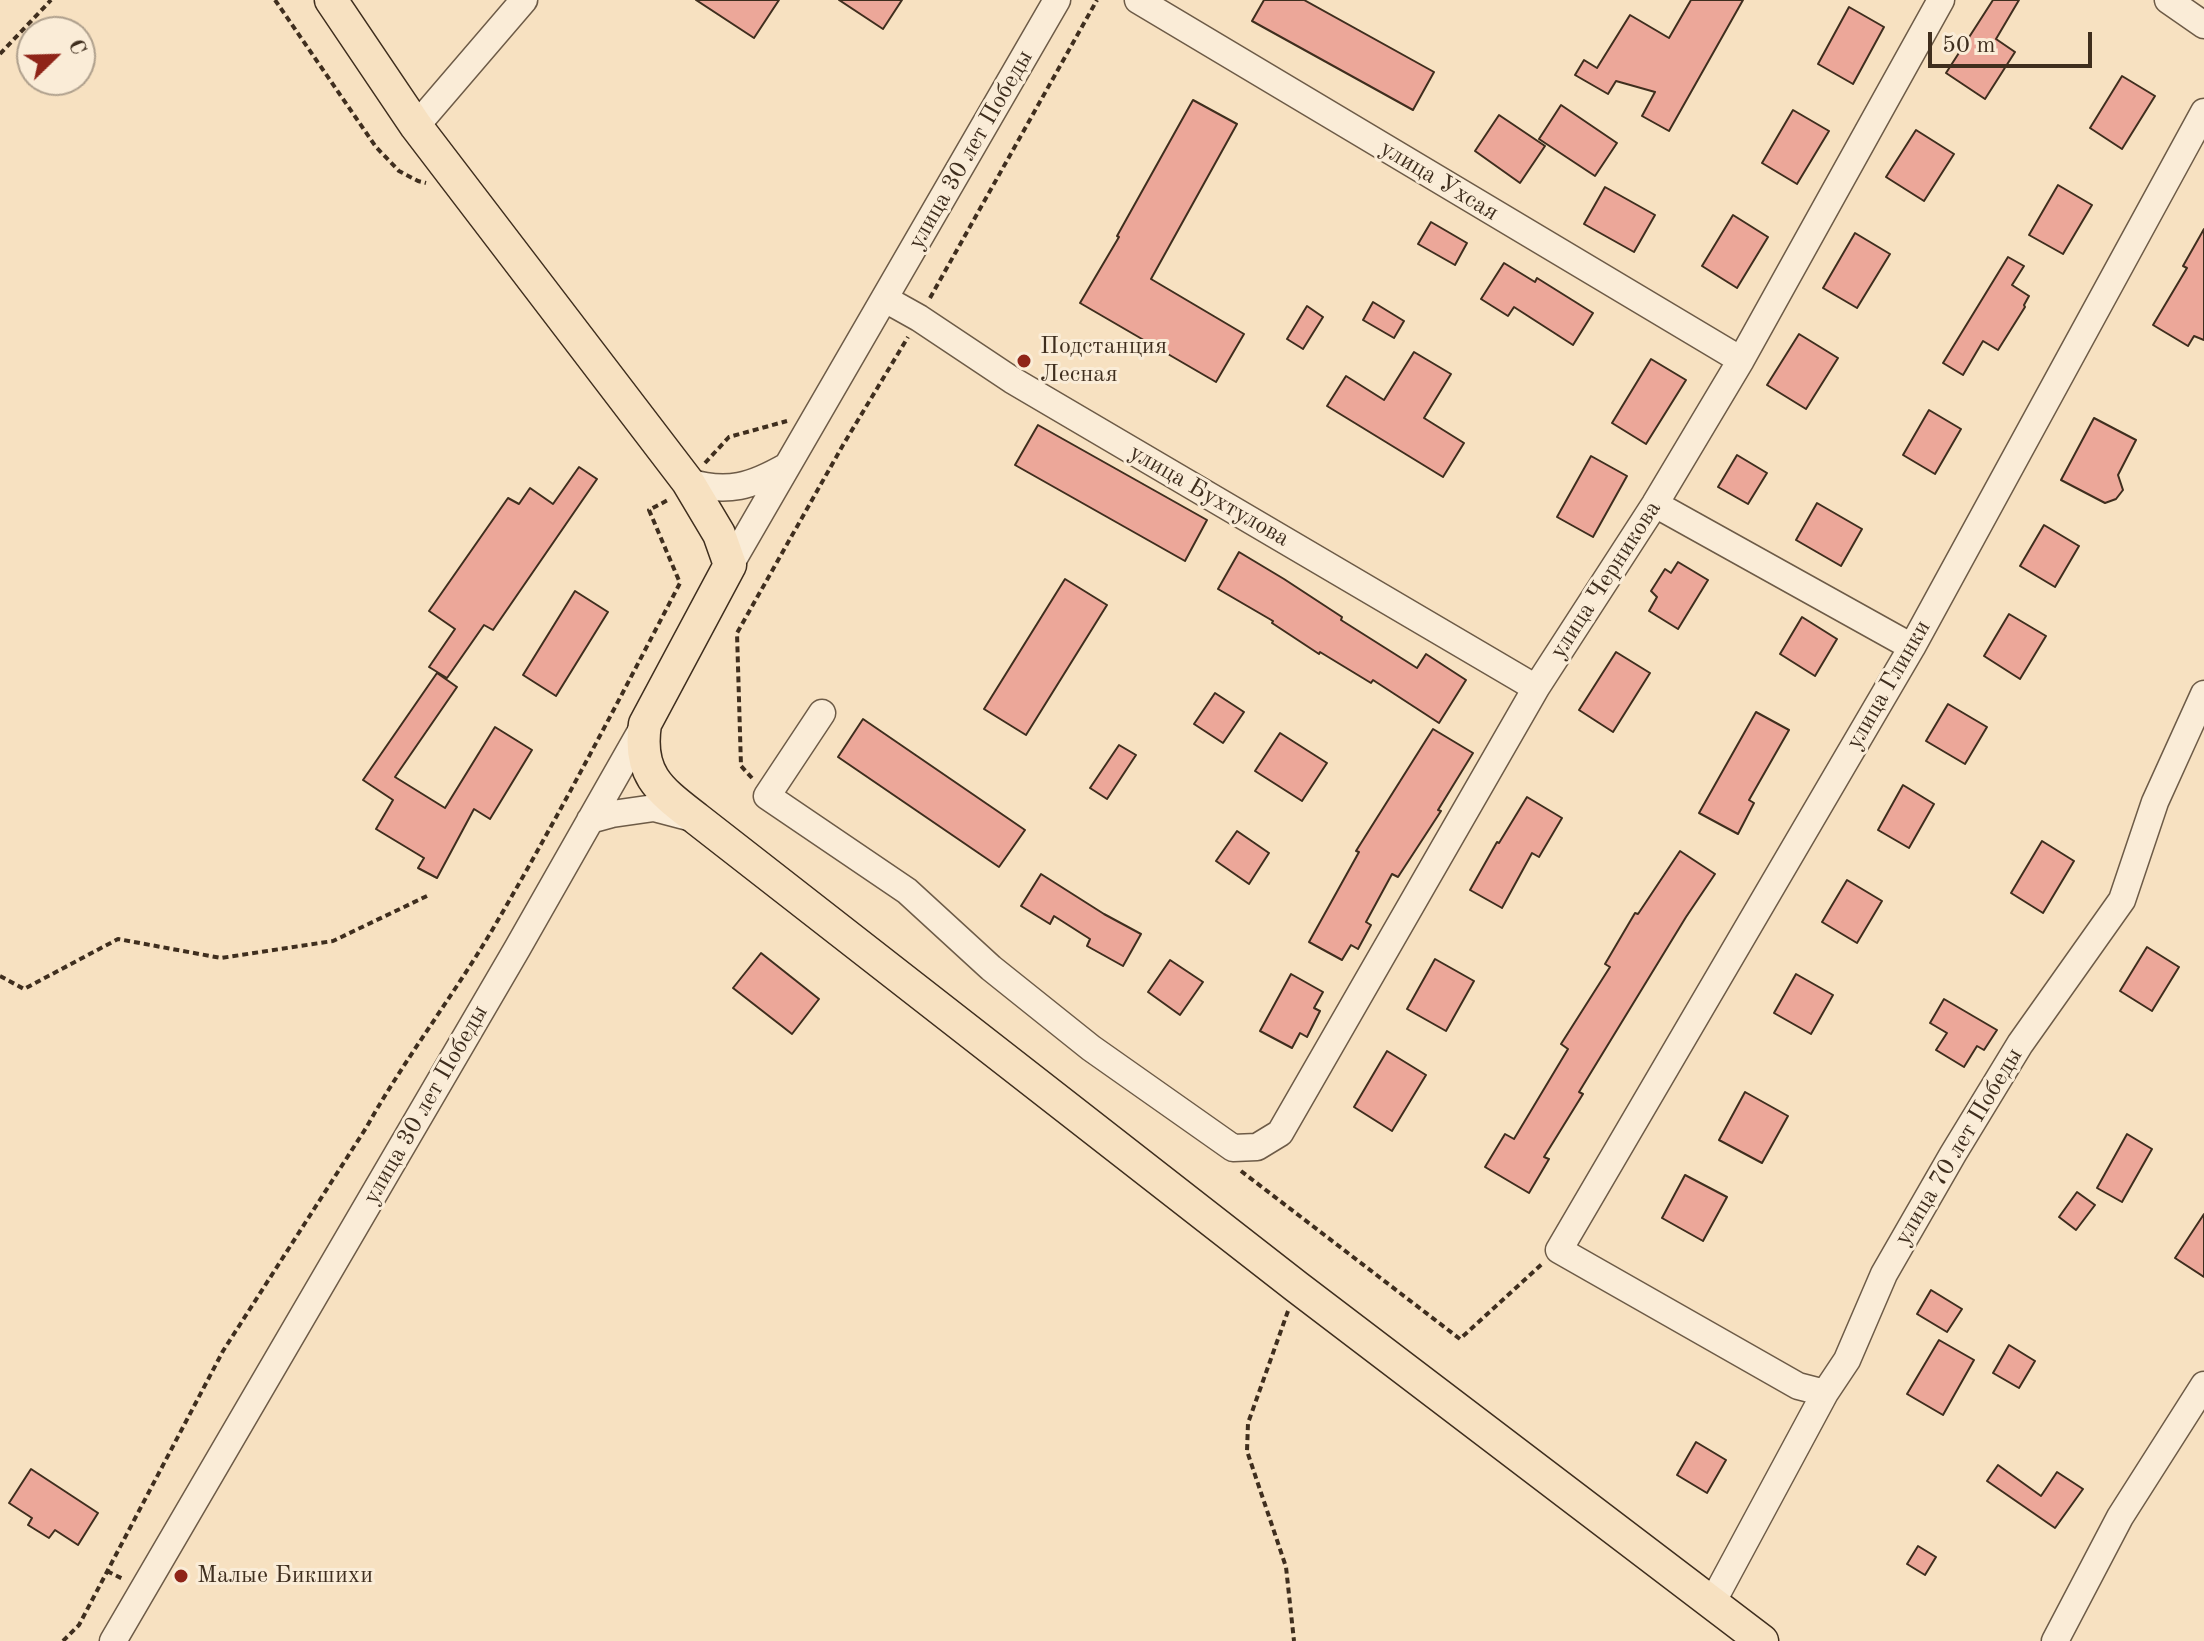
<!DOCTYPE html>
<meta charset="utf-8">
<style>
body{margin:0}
#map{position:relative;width:2204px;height:1641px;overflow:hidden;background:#f7e1c1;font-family:"Old Standard TT",serif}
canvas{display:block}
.north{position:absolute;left:16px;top:16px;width:80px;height:80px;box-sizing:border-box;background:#faecd7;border:2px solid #afa08d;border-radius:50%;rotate:67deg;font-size:22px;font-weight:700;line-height:32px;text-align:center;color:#3f2e1e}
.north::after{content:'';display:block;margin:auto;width:28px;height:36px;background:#8f2418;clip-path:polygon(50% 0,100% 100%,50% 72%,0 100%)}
.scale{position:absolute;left:1928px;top:32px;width:164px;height:36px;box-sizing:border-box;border:4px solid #3f2e1e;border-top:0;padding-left:10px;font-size:24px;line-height:28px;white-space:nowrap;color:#3f2e1e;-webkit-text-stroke:6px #faecd7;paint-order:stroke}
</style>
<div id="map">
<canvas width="2204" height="1641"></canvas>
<div class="north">С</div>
<div class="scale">50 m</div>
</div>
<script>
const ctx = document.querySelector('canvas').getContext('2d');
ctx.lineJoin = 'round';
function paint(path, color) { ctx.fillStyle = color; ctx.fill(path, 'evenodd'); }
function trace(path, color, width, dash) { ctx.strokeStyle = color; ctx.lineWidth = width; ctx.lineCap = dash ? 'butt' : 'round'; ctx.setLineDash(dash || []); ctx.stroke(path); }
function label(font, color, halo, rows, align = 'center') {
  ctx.font = font + ' "Old Standard TT",serif'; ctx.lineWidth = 6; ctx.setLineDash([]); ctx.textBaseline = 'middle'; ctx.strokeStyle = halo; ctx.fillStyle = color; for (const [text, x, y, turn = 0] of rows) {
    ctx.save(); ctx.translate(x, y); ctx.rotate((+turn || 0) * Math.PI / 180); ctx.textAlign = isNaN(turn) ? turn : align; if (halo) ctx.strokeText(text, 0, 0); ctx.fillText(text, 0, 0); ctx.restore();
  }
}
const building = new Path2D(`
 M696 0H779L754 38Z
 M839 0H902L883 29Z
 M1264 0H1304L1434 72 1413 110 1252 21Z
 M1691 0H1743L1669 131 1642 116 1655 92 1616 81 1608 94 1575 75 1584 60 1597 68 1630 15 1669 38Z
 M1993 0H2019L1996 39 2015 52 1985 99 1946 73Z
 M1849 7 1884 27 1853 84 1818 64Z
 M2122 76 2155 96 2122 149 2090 128Z
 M1193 100 1237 124 1151 279 1244 334 1216 382 1080 303 1119 237 1117 236Z
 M1561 105 1617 143 1595 176 1539 139Z
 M1793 110 1829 131 1797 184 1762 163Z
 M1499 115 1545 146 1520 183 1475 151Z
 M1916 130 1954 154 1924 201 1886 177Z
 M2058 185 2092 205 2063 254 2029 235Z
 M1605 187 1655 215 1634 252 1584 224Z
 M1733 215 1768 237 1737 288 1702 266Z
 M1431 222 1467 243 1455 265 1418 244Z
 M2204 229V340L2194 336 2188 346 2153 325 2187 268 2183 266Z
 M1855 233 1890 254 1857 308 1823 288Z
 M2008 257 2024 266 2012 285 2029 296 2024 305 2025 307 1998 350 1983 341 1963 375 1943 363Z
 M1504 263 1535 282 1537 278 1593 313 1573 345 1514 307 1508 316 1481 299Z
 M1373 302 1404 321 1394 338 1363 320Z
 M1307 306 1323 317 1303 349 1287 339Z
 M1799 334 1838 358 1806 409 1767 385Z
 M1414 352 1451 374 1424 418 1464 443 1443 477 1327 406 1346 376 1384 400Z
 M1651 359 1686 380 1646 444 1612 423Z
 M1929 410 1961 429 1935 474 1903 455Z
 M2094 418 2136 440 2118 475 2123 490 2116 499 2105 503 2061 480Z
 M1038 425 1207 520 1185 561 1015 465Z
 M1737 455 1767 473 1748 504 1718 487Z
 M1591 456 1627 476 1593 537 1557 517Z
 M579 467 597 479 493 630 484 625 447 678 429 667 455 629 429 611 508 498 519 504 530 488 553 504Z
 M1817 503 1862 529 1841 566 1796 540Z
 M2044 525 2079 546 2055 587 2020 566Z
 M1239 552 1284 579 1342 617 1341 620 1417 668 1426 654 1466 680 1439 723 1373 680 1371 683 1320 652 1319 654 1272 623 1273 621 1218 589Z
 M1678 562 1708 580 1678 629 1649 611 1657 597 1651 591 1665 569 1671 573Z
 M1065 579 1107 605 1026 735 984 709Z
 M575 591 608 612 556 696 523 675Z
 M2009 614 2046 636 2020 679 1984 656Z
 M1802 617 1837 639 1815 676 1780 654Z
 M1616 652 1650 673 1613 732 1579 710Z
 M437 673 457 687 395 777 445 808 495 727 532 750 490 819 474 809 437 878 418 868 424 858 376 829 393 800 363 780Z
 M1215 693 1244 712 1223 743 1194 724Z
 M1948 704 1987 727 1965 764 1926 741Z
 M1756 712 1789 730 1749 800 1754 803 1738 834 1699 813Z
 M863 719 1025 830 999 867 838 757Z
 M1433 729 1473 753 1438 810 1441 811 1398 877 1392 874 1366 922 1371 925 1358 949 1351 945 1342 960 1309 942 1359 852 1356 851Z
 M1280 733 1327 763 1302 801 1255 771Z
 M1119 745 1136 755 1107 799 1090 788Z
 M1903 785 1934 804 1909 848 1878 830Z
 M1527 797 1562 818 1539 857 1532 853 1502 908 1470 890 1497 842 1499 843Z
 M1237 831 1269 853 1249 884 1216 861Z
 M2042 841 2074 861 2043 913 2011 893Z
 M1680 851 1715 874 1686 917 1579 1092 1583 1094 1544 1157 1549 1159 1529 1193 1485 1167 1505 1134 1514 1139 1568 1049 1561 1044 1610 967 1605 964 1635 913 1638 914Z
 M1041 874 1104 914 1141 934 1123 966 1087 946 1090 939 1054 916 1050 924 1021 906Z
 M1847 880 1882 901 1857 943 1822 922Z
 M2147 947 2179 967 2152 1011 2120 991Z
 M761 953 819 999 792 1034 733 988Z
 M1435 959 1474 981 1446 1031 1407 1009Z
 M1170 960 1203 982 1180 1015 1148 992Z
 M1291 974 1323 992 1314 1008 1320 1011 1307 1037 1300 1033 1292 1048 1260 1031Z
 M1796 974 1833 995 1811 1034 1774 1013Z
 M1944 999 1997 1030 1984 1050 1977 1046 1964 1067 1936 1050 1947 1033 1930 1023Z
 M1387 1051 1426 1075 1392 1131 1354 1107Z
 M1745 1092 1788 1116 1762 1163 1719 1140Z
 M2127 1134 2152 1149 2122 1202 2097 1188Z
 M1685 1175 1727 1197 1703 1241 1662 1218Z
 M2077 1192 2095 1205 2076 1230 2059 1217Z
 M2204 1214V1277L2175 1258Z
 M1931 1290 1962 1309 1947 1332 1917 1314Z
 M1939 1340 1974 1360 1943 1415 1907 1394Z
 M2009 1345 2035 1361 2019 1388 1993 1373Z
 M1696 1442 1726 1460 1707 1493 1677 1475Z
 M1998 1465 2041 1496 2057 1472 2083 1489 2055 1528 1987 1481Z
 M31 1469 98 1513 78 1545 55 1530 49 1538 28 1525 32 1518 9 1503Z
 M1918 1546 1936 1557 1925 1575 1907 1564Z`);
paint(building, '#eca799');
trace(building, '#3f2e1e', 2);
const minor = new Path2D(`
 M1138 0 1741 360
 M2168 0 2204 25
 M416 126 524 0
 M885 299 919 318 1012 380 1536 688
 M688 482C728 494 752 486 787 466
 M1655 504 1912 647
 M730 565 1057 0
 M822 713 767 796 907 891 991 968 1091 1048 1233 1148 1257 1147 1280 1133 1536 688 1655 504 1741 360 1941 0
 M590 820 612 814 654 808 692 818
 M1825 1393 1798 1386 1559 1250 1912 647 2204 112
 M1712 1603 1825 1393 1847 1360 1884 1274 1953 1154 2020 1044 2122 900 2155 802 2204 694
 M113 1641 517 949 645 724
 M2055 1641 2120 1517 2204 1385`);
const major = new Path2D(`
 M331 0 416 126 688 482 719 534 730 565 645 724C637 775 661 791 697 819L1297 1287 1762 1641`);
trace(minor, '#6d5b47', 29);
trace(major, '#3f2e1e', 35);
trace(new Path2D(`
 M275 0 376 147 399 171 418 181 426 183
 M0 54 51 0
 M930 298 1097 0
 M705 463 729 437 787 421
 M752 778 741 766 737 633 843 445 908 337
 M0 976 24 989 118 939 221 958 333 941 429 895
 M1241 1171 1460 1339 1542 1264
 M1288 1311 1248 1423 1247 1451 1286 1567 1294 1641
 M107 1571 123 1579
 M63 1641 79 1625 223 1351 366 1128C404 1060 451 999 491 932 558 818 619 700 680 583L649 510 668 500`), '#3f2e1e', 4, [6, 4]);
trace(minor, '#faecd7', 26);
trace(major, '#f7e1c1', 32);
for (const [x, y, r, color] of [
 [1024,361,8,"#8f2418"],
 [181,1576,8,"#8f2418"]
]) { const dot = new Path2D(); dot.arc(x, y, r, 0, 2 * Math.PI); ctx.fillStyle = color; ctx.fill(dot); trace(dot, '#faecd7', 3); }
label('24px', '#3f2e1e', '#faecd7', [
 ["улица 30 лет Победы",971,150,-60],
 ["улица Ухсая",1439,181,31],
 ["улица Бухтулова",1209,496,30],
 ["улица Черникова",1606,580,-57],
 ["улица Глинки",1889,685,-60],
 ["улица 30 лет Победы",426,1105,-60],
 ["улица 70 лет Победы",1959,1147,-59]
]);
label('24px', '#3f2e1e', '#faecd7', [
 ["Подстанция",1040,347],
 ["Лесная",1040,375],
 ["Малые Бикшихи",197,1576]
], 'left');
</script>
